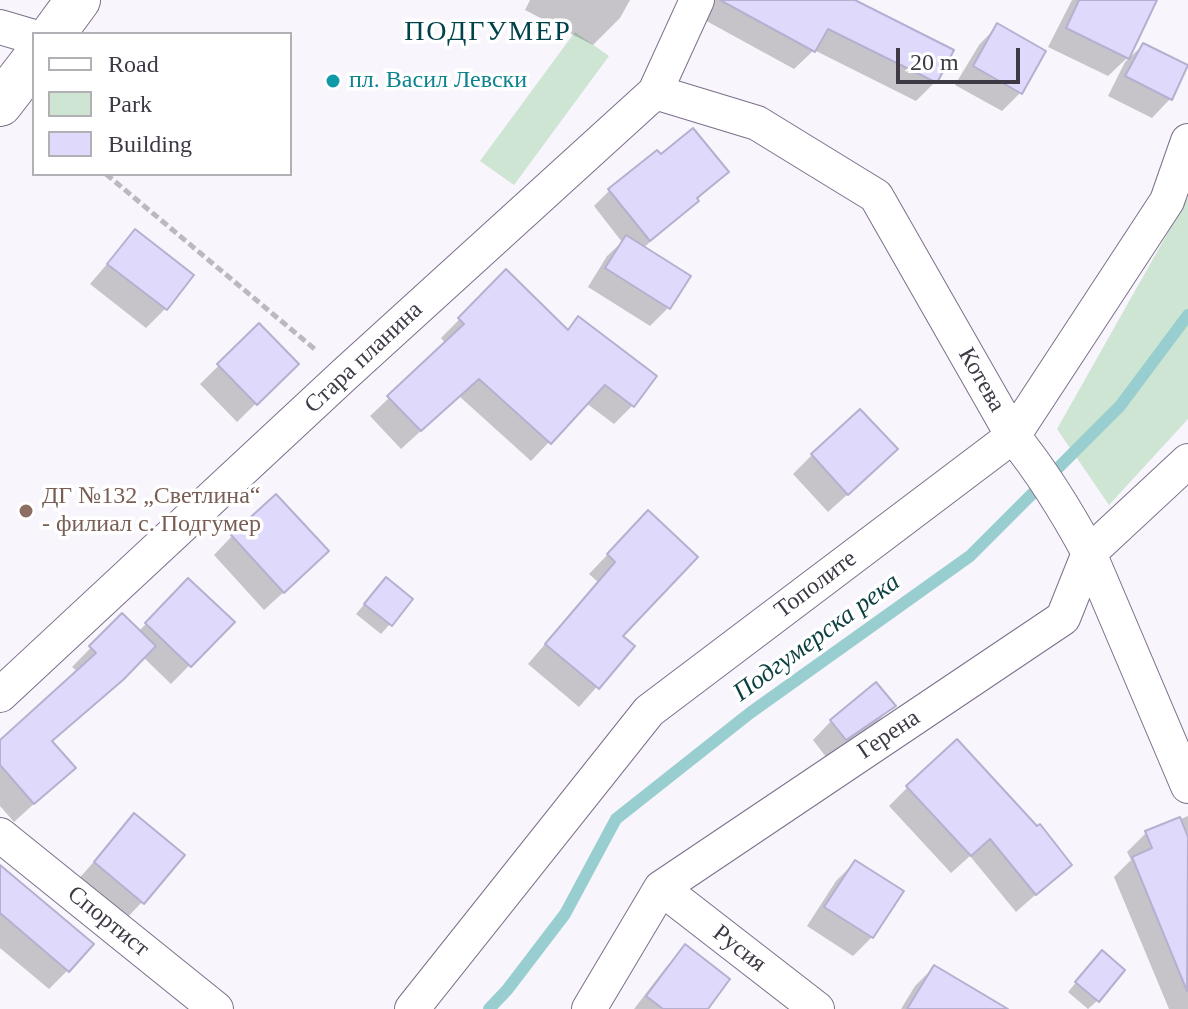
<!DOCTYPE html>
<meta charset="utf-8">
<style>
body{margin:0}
#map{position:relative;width:1188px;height:1009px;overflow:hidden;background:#f8f5fc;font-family:"Times New Roman",serif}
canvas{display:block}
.legend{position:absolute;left:32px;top:32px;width:260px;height:144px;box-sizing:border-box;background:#fff;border:2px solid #b2b0b5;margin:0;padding:10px 14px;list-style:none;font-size:24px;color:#3f3946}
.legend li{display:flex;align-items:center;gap:16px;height:40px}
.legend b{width:40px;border:2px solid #b2b0b5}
.scale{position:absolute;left:896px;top:48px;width:124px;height:36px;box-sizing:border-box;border:4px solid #3f3946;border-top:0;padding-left:10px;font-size:24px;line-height:28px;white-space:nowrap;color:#3f3946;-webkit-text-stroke:6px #fff;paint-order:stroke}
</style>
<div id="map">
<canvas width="1188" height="1009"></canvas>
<ul class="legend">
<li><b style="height:10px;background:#fff"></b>Road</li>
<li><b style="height:22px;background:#cee5d3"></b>Park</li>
<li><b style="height:22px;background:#dfdafb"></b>Building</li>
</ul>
<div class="scale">20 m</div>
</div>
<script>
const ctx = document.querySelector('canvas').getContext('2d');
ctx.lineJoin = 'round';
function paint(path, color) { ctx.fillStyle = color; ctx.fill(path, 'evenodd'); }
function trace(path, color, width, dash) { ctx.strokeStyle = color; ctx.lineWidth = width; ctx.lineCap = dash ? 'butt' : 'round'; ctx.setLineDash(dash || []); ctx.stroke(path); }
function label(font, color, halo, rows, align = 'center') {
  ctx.font = font + ' "Times New Roman",serif'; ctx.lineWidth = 7; ctx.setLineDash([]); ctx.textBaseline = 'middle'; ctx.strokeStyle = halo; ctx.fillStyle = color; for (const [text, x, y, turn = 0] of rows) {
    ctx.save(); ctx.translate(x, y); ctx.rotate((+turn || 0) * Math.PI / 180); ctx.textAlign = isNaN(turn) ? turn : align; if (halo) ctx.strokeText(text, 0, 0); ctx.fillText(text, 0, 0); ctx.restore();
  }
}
paint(new Path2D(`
 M575 32 609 56 514 185 480 161Z
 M1188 197V419L1109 505 1057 429Z`), '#cee5d3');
paint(new Path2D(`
 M530 0H630L620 18 593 45 525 10Z
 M711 0H853L951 50 935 82 916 101 814 50 794 69 701 18Z
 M1072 0H1146L1151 8 1126 59 1108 76 1048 47Z
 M997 26 1021 92 1002 111 955 85 979 45Z
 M1143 45 1170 99 1152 118 1108 96 1125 62Z
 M661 157 726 171 680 217 643 248 669 307 650 326 588 287 607 256 622 242 594 206 610 190Z
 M135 231 191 275 165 309 146 328 90 284Z
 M506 272 566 331 578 319 633 405 614 424 586 403 531 461 459 396 401 449 370 416 446 344 441 338Z
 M259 326 296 364 237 422 200 384Z
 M812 455 877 468 828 512 793 474Z
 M630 531 620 636 632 647 579 707 528 664 598 582 589 574Z
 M232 536 308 570 264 610 214 555Z
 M377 589 390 624 381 634 356 614Z
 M170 599 232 622 171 684 143 657 102 698 50 742 73 768 14 822 0 806V742L78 672 72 667 122 616 138 632Z
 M893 706 874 725 826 757 813 740 831 721Z
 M908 787 1069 865 1016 912 970 856 951 873 889 806Z
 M134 816 142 902 124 921 76 882Z
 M1188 816V1009H1169L1114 877 1131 860 1127 852 1146 833Z
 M855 862 872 937 853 956 807 926 836 881Z
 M0 867 68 970 49 989 0 948Z
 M686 947 705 1009H634L667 966Z
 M1093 962 1098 1000 1088 1009 1068 992Z
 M934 967 982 1009H901L915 986Z`), '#0003');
trace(new Path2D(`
 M489 1009 507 990 565 914 616 819 750 713 970 556 1120 406 1188 315`), '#98cecf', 12);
const building = new Path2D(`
 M720 0H855L954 50 937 83 828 29 815 52Z
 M1079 0H1157L1129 59 1066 28Z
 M997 23 1046 51 1022 94 973 66Z
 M1143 43 1188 65 1172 100 1125 76Z
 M693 128 729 172 697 198 699 201 650 241 608 189 657 150 661 154Z
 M135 229 194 275 167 310 107 264Z
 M626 235 691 276 670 309 605 268Z
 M506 269 568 330 578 316 657 376 634 407 605 385 551 444 479 379 421 431 387 396 464 324 458 318Z
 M259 323 299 364 257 405 217 364Z
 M860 409 898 449 848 495 811 454Z
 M276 494 329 551 284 593 231 535Z
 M648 510 698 557 623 636 635 646 599 689 545 644 615 562 607 554Z
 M386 577 413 599 392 626 364 604Z
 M188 578 235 622 191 667 145 623Z
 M122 613 156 646 123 680 52 741 76 768 34 804 0 765V740L96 653 89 646Z
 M876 682 896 706 846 740 830 720Z
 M957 739 1037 826 1040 824 1072 865 1036 895 990 839 971 856 906 786Z
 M134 813 185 855 144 904 94 862Z
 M1180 817 1188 837 1187 991 1132 857 1152 848 1145 831Z
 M855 860 904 891 873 938 824 907Z
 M0 865 94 944 69 972 0 913Z
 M685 944 730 979 708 1009H663L646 996Z
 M1102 950 1125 970 1099 1002 1075 982Z
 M934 965 1008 1009H907Z`);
paint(building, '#dfdafb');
trace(building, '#b5b0d0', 2);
const street = new Path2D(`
 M0 27 34 37
 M655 92 757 123 876 196 1013 436C1043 473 1067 512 1089 553L1188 786
 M0 695 345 374 655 92 697 0
 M0 835 216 1009
 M661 888 817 1009
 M412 1009 649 711 1013 436 1167 201 1188 141
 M589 1009 661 888 1063 618 1089 553 1188 461`);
const secondary = new Path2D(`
 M53 34 78 0
 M0 104 34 60`);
trace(street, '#7c6f8b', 36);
trace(secondary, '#7c6f8b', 46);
trace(new Path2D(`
 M106 174 317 351`), '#bcb8c1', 5, [8, 4]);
trace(street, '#fff', 34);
trace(secondary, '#fff', 44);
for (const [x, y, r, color] of [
 [333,81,8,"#0f9aa8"],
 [26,511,8,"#8d6e63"]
]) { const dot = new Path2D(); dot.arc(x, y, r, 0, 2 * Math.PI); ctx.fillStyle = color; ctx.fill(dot); trace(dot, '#fff', 3); }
label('24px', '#0d838f', '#fff', [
 ["пл. Васил Левски",349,81]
], 'left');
label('24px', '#3f3946', '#fff', [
 ["Стара планина",364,358,-43],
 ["Котева",981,380,60],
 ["Тополите",816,585,-37],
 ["Герена",889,735,-34],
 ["Спортист",108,922,39],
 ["Русия",739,949,38]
]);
label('24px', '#785e54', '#fff', [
 ["ДГ №132 „Светлина“",42,497],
 ["- филиал с. Подгумер",42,525]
], 'left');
label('italic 26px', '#0b3f40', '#fff', [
 ["Подгумерска река",817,638,-36]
]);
ctx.letterSpacing = '2px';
label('28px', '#00424b', '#fff', [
 ["ПОДГУМЕР",488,33]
]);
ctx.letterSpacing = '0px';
</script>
